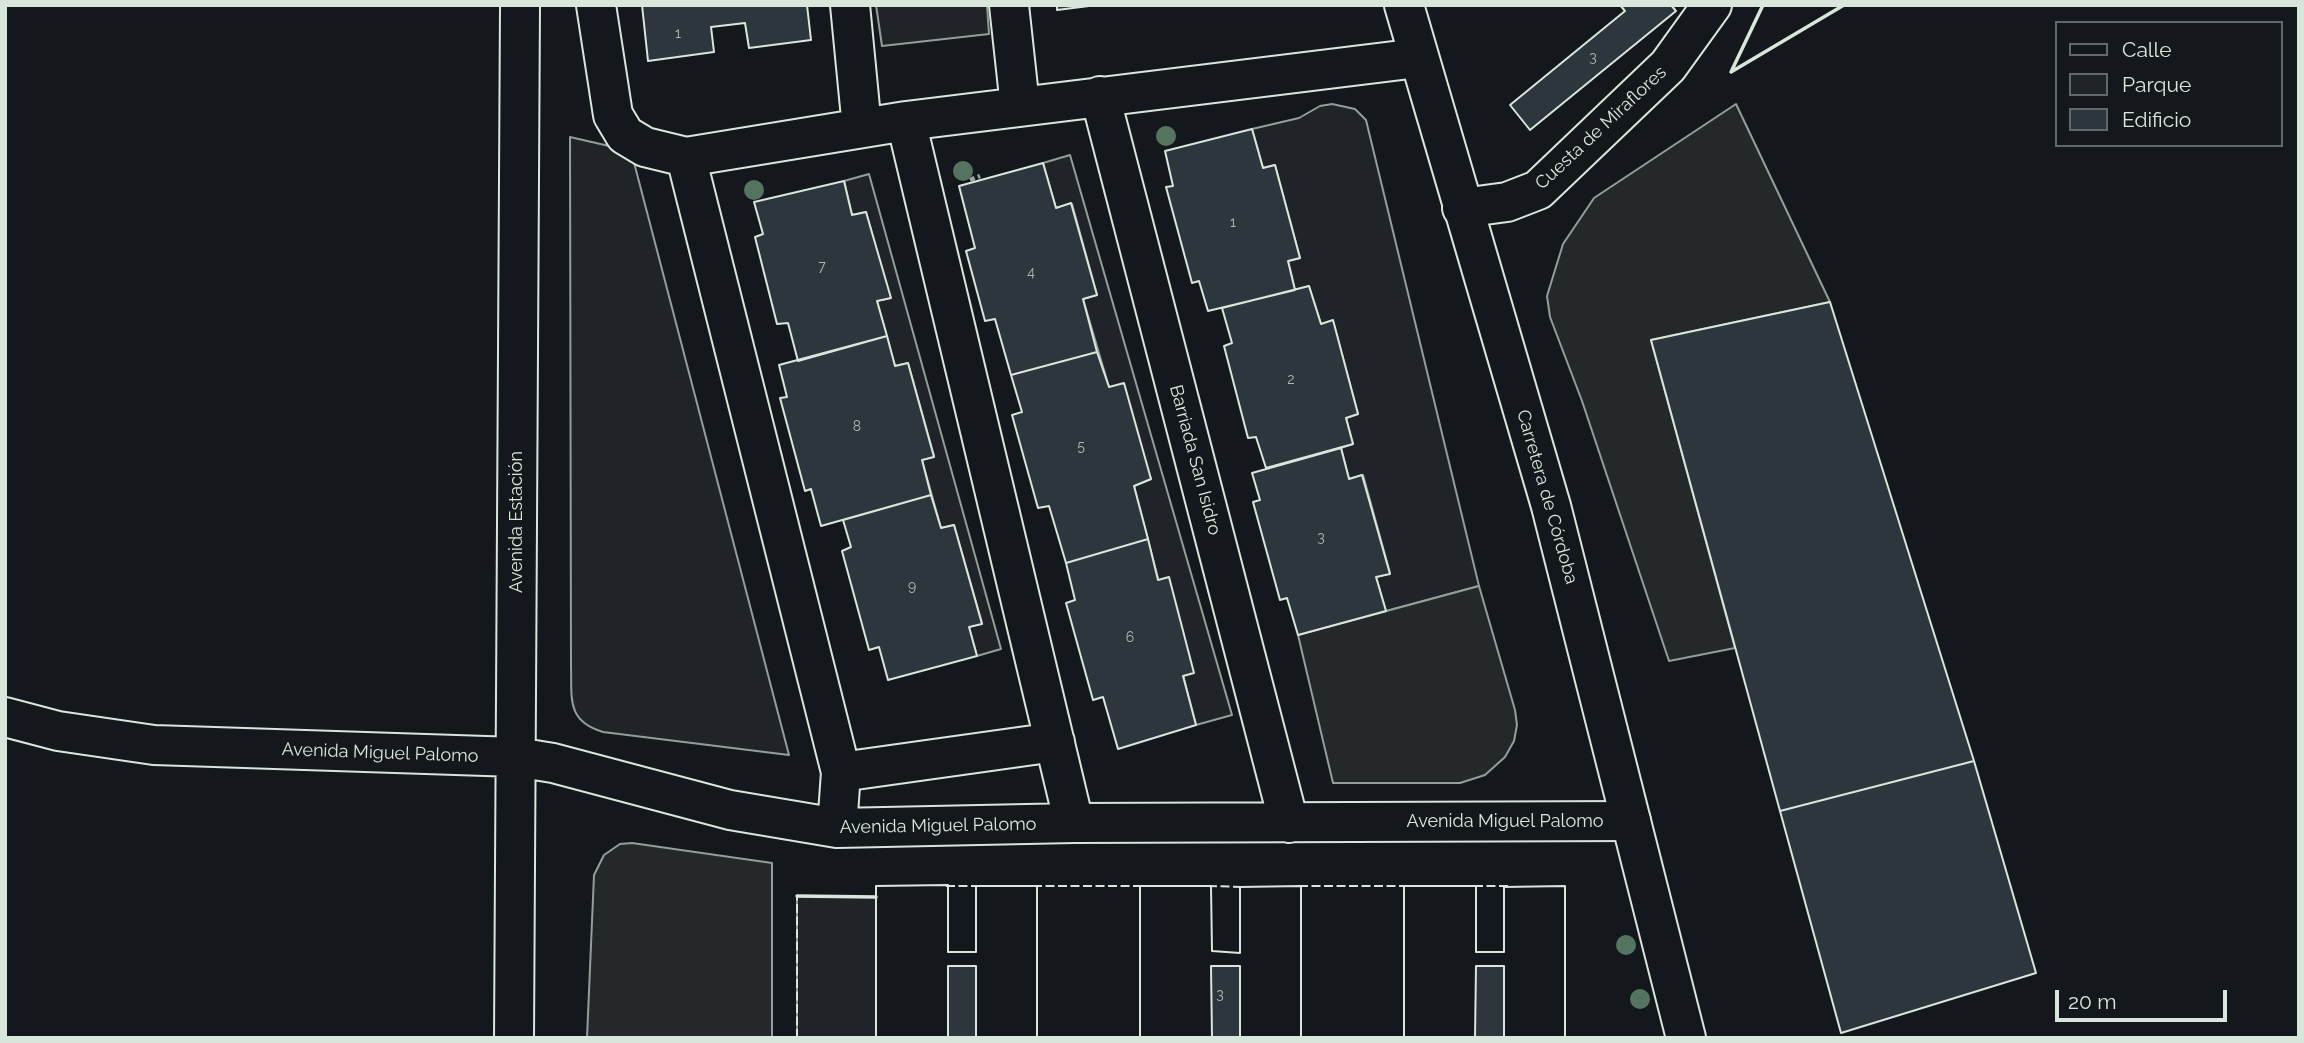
<!DOCTYPE html>
<meta charset="utf-8">
<style>
body{margin:0}
#map{position:relative;width:2304px;height:1043px;overflow:hidden;background:#14181c;font-family:Raleway,sans-serif}
canvas{display:block}
.frame{position:absolute;inset:0;border:7px solid #d8e6dc;pointer-events:none}
.legend{position:absolute;left:2055px;top:21px;width:228px;height:126px;box-sizing:border-box;background:#14181c;border:2px solid #626a69;margin:0;padding:9px 12px;list-style:none;font-size:21px;color:#d8e6dc}
.legend li{display:flex;align-items:center;gap:14px;height:35px}
.legend b{width:35px;border:2px solid #626a69}
.scale{position:absolute;left:2055px;top:990px;width:172px;height:32px;box-sizing:border-box;border:4px solid #d8e6dc;border-top:0;padding-left:9px;font-size:21px;line-height:24px;white-space:nowrap;color:#d8e6dc;-webkit-text-stroke:5px #14181c;paint-order:stroke}
</style>
<div id="map">
<canvas width="2304" height="1043"></canvas>
<div class="frame"></div>
<ul class="legend">
<li><b style="height:9px;background:#14181c"></b>Calle</li>
<li><b style="height:19px;background:#202428"></b>Parque</li>
<li><b style="height:19px;background:#2c363c"></b>Edificio</li>
</ul>
<div class="scale">20 m</div>
</div>
<script>
const ctx = document.querySelector('canvas').getContext('2d');
ctx.lineJoin = 'round';
function paint(path, color) { ctx.fillStyle = color; ctx.fill(path, 'evenodd'); }
function trace(path, color, width, dash) { ctx.strokeStyle = color; ctx.lineWidth = width; ctx.lineCap = dash ? 'butt' : 'round'; ctx.setLineDash(dash || []); ctx.stroke(path); }
function label(font, color, halo, rows, align = 'center') {
  ctx.font = font + ' Raleway,sans-serif'; ctx.lineWidth = 5; ctx.setLineDash([]); ctx.textBaseline = 'middle'; ctx.strokeStyle = halo; ctx.fillStyle = color; for (const [text, x, y, turn = 0] of rows) {
    ctx.save(); ctx.translate(x, y); ctx.rotate((+turn || 0) * Math.PI / 180); ctx.textAlign = isNaN(turn) ? turn : align; if (halo) ctx.strokeText(text, 0, 0); ctx.fillText(text, 0, 0); ctx.restore();
  }
}
const green = new Path2D(`
 M876 5H987L989 34 882 46Z
 M1332 104 1355 109 1366 120 1479 586 1386 611 1376 577 1390 573 1363 475 1349 479 1341 448 1353 444 1346 418 1358 414 1333 321 1321 324 1309 286 1295 290 1288 261 1300 258 1275 165 1263 168 1252 129 1299 118 1320 106Z
 M570 137 631 151 789 755 603 732C566 721 572 698 571 666Z
 M1070 155 1232 715 1196 725 1134 486 1151 479 1109 387 1083 299 1097 295 1072 204 1056 208 1043 163Z
 M869 174 1001 649 977 656 969 627 982 623 954 525 941 528 922 460 934 456 908 363 895 366 877 301 890 298 866 212 852 215 844 181Z
 M797 896 876 897V1038H797Z`);
paint(green, '#202428');
trace(green, '#939e99', 2);
const parking = new Path2D(`
 M1736 104 1830 302 1651 340 1735 648 1669 661 1582 401 1550 317 1547 296 1563 244 1594 198Z
 M1479 586 1515 710 1517 725 1514 741 1505 757 1485 775 1460 783H1333L1298 635Z
 M632 843 772 863V1038H587L594 875 604 855 620 844Z`);
paint(parking, '#24282b');
trace(parking, '#939e99', 2);
const building = new Path2D(`
 M642 5H807L811 40 749 48 745 23 711 27 714 52 648 61Z
 M1057 5H1097L1057 10Z
 M1620 5H1671L1676 11 1530 130 1510 105 1625 11Z
 M1252 129 1263 168 1275 165 1300 258 1288 261 1295 290 1208 311 1199 281 1192 283 1166 187 1173 186 1165 151Z
 M1043 163 1056 208 1071 203 1097 295 1083 299 1097 352 1011 375 995 319 985 321 966 251 975 248 959 186Z
 M844 181 852 215 866 212 891 298 877 301 887 336 798 361 788 323 777 324 755 237 763 234 754 202Z
 M1309 286 1321 324 1333 320 1358 414 1346 418 1353 444 1266 468 1256 437 1248 438 1224 346 1232 343 1222 308Z
 M1830 302 1974 761 1780 811 1651 340Z
 M887 336 895 366 908 363 934 457 922 460 931 495 821 526 811 489 805 491 780 398 787 397 779 365Z
 M1097 352 1109 387 1124 383 1151 479 1134 486 1148 539 1066 563 1049 506 1038 508 1012 415 1022 412 1011 375Z
 M1341 448 1349 479 1362 475 1390 574 1376 577 1386 611 1298 635 1287 598 1280 600 1253 502 1260 500 1252 473Z
 M931 495 941 528 954 525 982 624 969 627 977 656 888 680 879 647 869 650 842 551 851 547 843 520Z
 M1148 539 1158 580 1169 577 1194 673 1183 676 1196 725 1118 749 1103 697 1093 700 1066 603 1075 600 1066 563Z
 M1974 761 2036 973 1841 1033 1780 811Z
 M948 885V952H976V886H1037V1038H976V966H948V1038H876V886Z
 M948 885V952H976V886H1037V1038H876V886Z
 M1140 886H1211L1212 951 1240 953V887L1301 886V1038H1240V966H1211L1212 1038H1140Z
 M1140 886H1211L1212 951 1240 953V887L1301 886V1038H1140Z
 M1404 886H1476V952H1504V887L1565 886V1038H1504V966H1476L1475 1038H1404Z
 M1404 886H1476V952H1504V887L1565 886V1038H1404Z`);
paint(building, '#2c363c');
trace(building, '#d8e6dc', 2);
const minor = new Path2D(`
 M596 5 613 115 625 135 645 147 686 157 906 121 1418 58
 M850 5 862 128
 M1009 5 1020 106
 M1100 96 1289 823
 M906 121 1074 823
 M686 157 841 772 837 828
 M1462 208 1507 202 1538 190 1668 66 1712 5
 M5 717 58 731 154 745 516 757 553 763 730 810 837 828 1074 823 1631 821
 M841 772 1055 742
 M514 1038 520 5`);
const tertiary = new Path2D(`
 M1404 5 1551 506 1686 1038`);
trace(minor, '#d8e6dc', 42);
trace(tertiary, '#d8e6dc', 42);
trace(new Path2D(`
 M970 180 980 176`), '#9da8a2', 4.5, [5, 3.5]);
trace(minor, '#14181c', 38);
trace(tertiary, '#14181c', 38);
trace(new Path2D(`
 M946 886H981
 M1033 886H1145
 M1208 886 1243 887
 M1299 886H1408
 M1474 886H1509
 M797 1038V896`), '#d8e6dc', 2, [9, 3.5]);
trace(new Path2D(`
 M1763 5 1731 72 1844 5
 M797 896 876 897`), '#d8e6dc', 3.5);
ctx.fillStyle = '#55745f';
for (const [x, y] of [
 [1166,136],
 [963,171],
 [754,190],
 [1626,945],
 [1640,999]
]) { ctx.beginPath(); ctx.arc(x, y, 10, 0, 2 * Math.PI); ctx.fill(); }
label('14px', '#adbab4', null, [
 ["1",678,34],
 ["3",1593,58],
 ["1",1233,223],
 ["7",822,267],
 ["4",1031,273],
 ["2",1291,380],
 ["8",857,427],
 ["5",1081,447],
 ["3",1321,538],
 ["9",912,587],
 ["6",1130,638],
 ["3",1220,995]
]);
label('18px', '#d8e6dc', '#14181c', [
 ["Cuesta de Miraflores",1601,128,-43],
 ["Barriada San Isidro",1195,460,75],
 ["Carretera de Córdoba",1547,497,74],
 ["Avenida Estación",517,522,-90],
 ["Avenida Miguel Palomo",380,753,2],
 ["Avenida Miguel Palomo",1505,822],
 ["Avenida Miguel Palomo",938,826,-1]
]);
</script>
